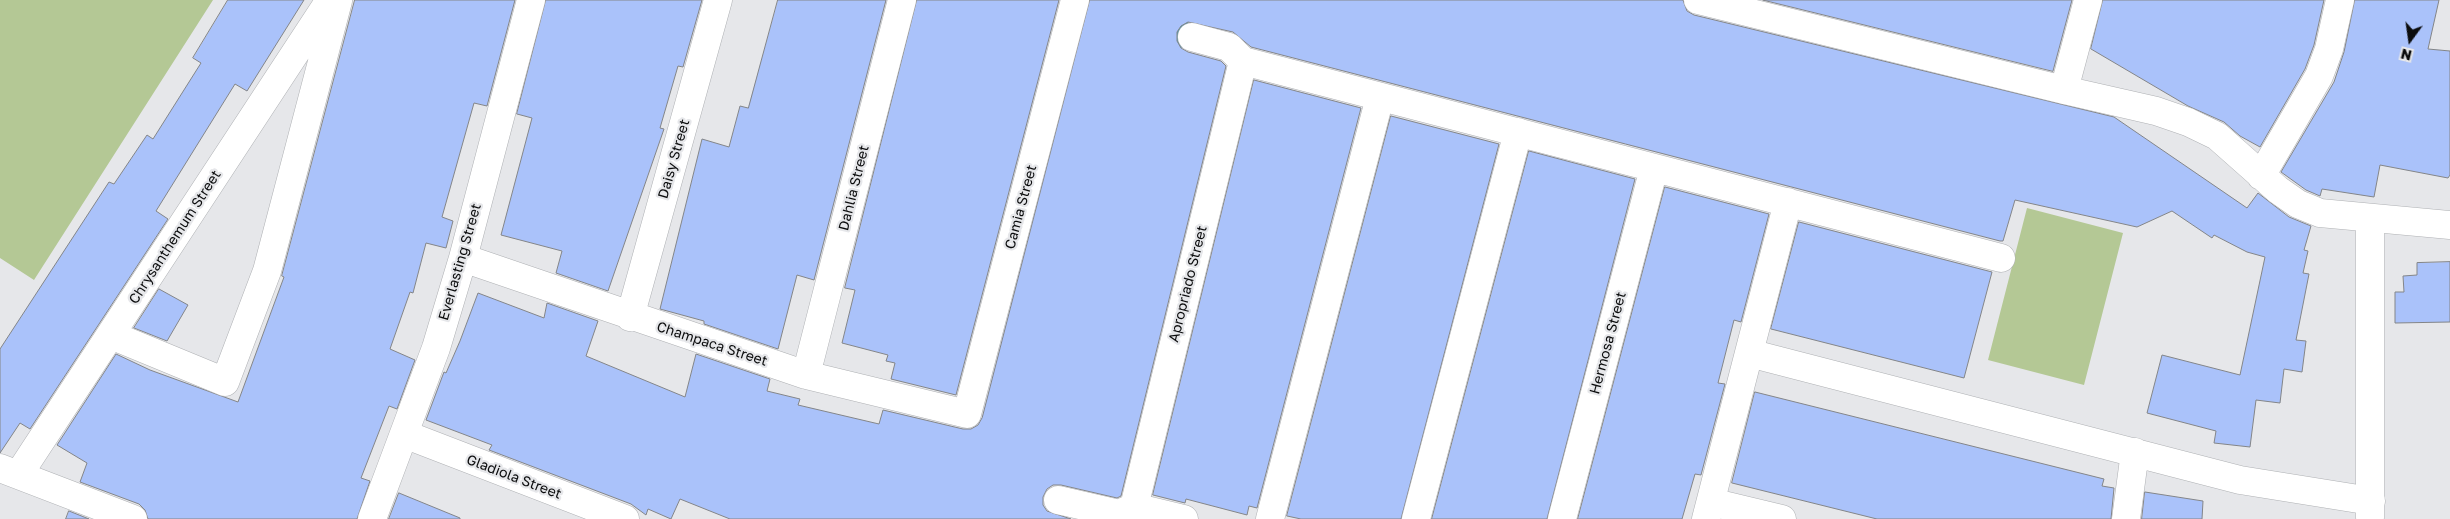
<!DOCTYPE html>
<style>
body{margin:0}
#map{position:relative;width:2450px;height:519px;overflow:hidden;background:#e6e7ea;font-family:"Golos Text",sans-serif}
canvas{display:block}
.north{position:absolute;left:2385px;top:15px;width:50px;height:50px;-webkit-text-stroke:4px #e6e7ea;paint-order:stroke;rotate:194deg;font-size:14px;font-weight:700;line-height:20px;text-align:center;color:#0b0c0d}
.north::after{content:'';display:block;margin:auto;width:18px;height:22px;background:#0b0c0d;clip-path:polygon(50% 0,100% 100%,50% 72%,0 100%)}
</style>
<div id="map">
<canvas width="2450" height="519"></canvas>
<div class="north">N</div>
</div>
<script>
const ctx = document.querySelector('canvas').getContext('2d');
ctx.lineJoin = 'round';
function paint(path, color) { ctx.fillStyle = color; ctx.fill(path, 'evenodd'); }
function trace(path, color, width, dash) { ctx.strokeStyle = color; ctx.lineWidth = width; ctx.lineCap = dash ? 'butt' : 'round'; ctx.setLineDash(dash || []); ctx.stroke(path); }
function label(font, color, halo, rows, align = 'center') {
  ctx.font = font + ' "Golos Text",sans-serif'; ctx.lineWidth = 4.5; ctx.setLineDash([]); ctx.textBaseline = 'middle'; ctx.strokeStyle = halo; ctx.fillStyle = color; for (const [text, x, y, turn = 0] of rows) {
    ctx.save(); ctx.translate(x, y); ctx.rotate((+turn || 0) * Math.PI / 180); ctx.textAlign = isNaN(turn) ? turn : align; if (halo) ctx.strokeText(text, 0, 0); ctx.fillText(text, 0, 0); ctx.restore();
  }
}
paint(new Path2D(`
 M0 0H213L34 280 0 258Z
 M2027 208 2123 233 2084 385 1988 360Z`), '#b4c895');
trace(new Path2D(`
 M1174 55 1189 0`), '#4f9cb3', 11);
const building = new Path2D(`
 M228 0H304L247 91 235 84 156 211 168 219 30 429 20 423 0 453V349L109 182 114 184 147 135 153 139 201 63 193 58Z
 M355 0H515L487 106 474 103 465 135 442 217 453 221 446 248 426 243 413 293 410 292 390 349 415 360 397 409 389 406 361 478 370 481 357 519H148L145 510 139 504 80 482 87 463 57 445 116 354 150 370 238 402 284 277 282 276Z
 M546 0H702L683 67 678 66 660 128 664 129 608 291 556 273 562 251 501 235 532 118 517 114Z
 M778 0H886L814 280 797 275 778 349 704 324V321L660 309 702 139 729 147 740 106 748 108Z
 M917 0H1059L956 395 891 379 895 363 886 361 888 355 842 343 855 290 845 288Z
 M1090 0H1683L1687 11 1694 15 2114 117 2247 208 2258 193 2289 217 2311 226 2304 250 2308 251 2303 273 2309 274 2296 340 2306 341 2302 372 2284 369 2280 403 2256 400 2250 447 2214 443 2216 431 2147 413 2162 355 2240 375 2265 257 2247 252 2214 235 2212 238 2172 211 2137 227 2015 200 2003 241H2000L1251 47 1233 32 1188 22 1181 26 1177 32V41L1181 48 1188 52 1221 61 1226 66 1121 496 1117 498 1061 485H1053L1047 489 1043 497V505L1047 511 1071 519H730L680 499 671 519 648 509 646 515 631 504 489 450 492 445 426 420 444 372 446 373 460 341 478 293 544 318 547 303 598 321 586 356 685 397 696 354 770 379 767 391 800 399 798 405 879 424 883 410 963 429H971L978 425 982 418Z
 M1763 0H2072L2053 71Z
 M2103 0H2324L2314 45 2305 69 2260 147 2240 136 2224 122 2188 106 2091 49Z
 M2355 0H2439L2428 49 2450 51V175L2448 178 2380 165 2374 197 2322 189 2320 196 2306 190 2281 172 2334 82 2344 52Z
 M1254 80 1361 108 1257 508 1249 506 1247 515 1186 499 1185 503 1153 495Z
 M1391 116 1499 144 1401 519H1301L1287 516Z
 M1529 151 1635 179 1547 519H1432Z
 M1665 187 1769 214 1741 322 1734 320 1718 383 1725 384 1701 475 1695 474 1682 519H1578Z
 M1799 222 1992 272 1964 378 1771 329Z
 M2450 262V322L2395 323V292H2404L2403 276 2417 275V263Z
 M159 289 188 305 167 341 134 328Z
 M1755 392 2104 479 2102 486 2114 488 2111 519H1877L1732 483Z
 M2145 492 2203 501 2202 519H2142Z
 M399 493 460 518V519H389Z
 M69 511 89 519H66Z`);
paint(building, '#aac2fa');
trace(building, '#838588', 1);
const minor = new Path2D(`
 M1698 0 2064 90 2156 111 2188 122 2217 136 2278 190 2298 204 2320 213 2450 225
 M1192 37 1229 47 1243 61 2001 258
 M2064 90 2088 0
 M2261 176 2319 76 2329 49 2340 0
 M463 258 806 375 967 414 1075 0
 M630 317 718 0
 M111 335 225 382 267 271 338 1
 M1749 353 2240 480 2371 501
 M806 375 902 0
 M404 434 625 519
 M0 468 133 519
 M19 474 330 0
 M1058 500 1119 514 1134 507 1184 519
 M1711 502 1782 519
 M1134 507 1243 61
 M2370 517V219
 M372 519 436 348 463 258 531 0
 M1270 519 1380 97
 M1416 519 1518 132
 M1562 519 1654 168
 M1706 519 1788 202
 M2126 519 2135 452`);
trace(minor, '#afb1b4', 29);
trace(minor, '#fff', 28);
label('14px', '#0b0c0d', '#e6e7ea', [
 ["Daisy Street",674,159,-74],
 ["Dahlia Street",854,188,-76],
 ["Camia Street",1021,207,-75],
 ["Chrysanthemum Street",175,237,-57],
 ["Everlasting Street",460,262,-74],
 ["Apropriado Street",1188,284,-76],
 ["Hermosa Street",1608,343,-75],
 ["Champaca Street",712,344,18],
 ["Gladiola Street",514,477,21]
]);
</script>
